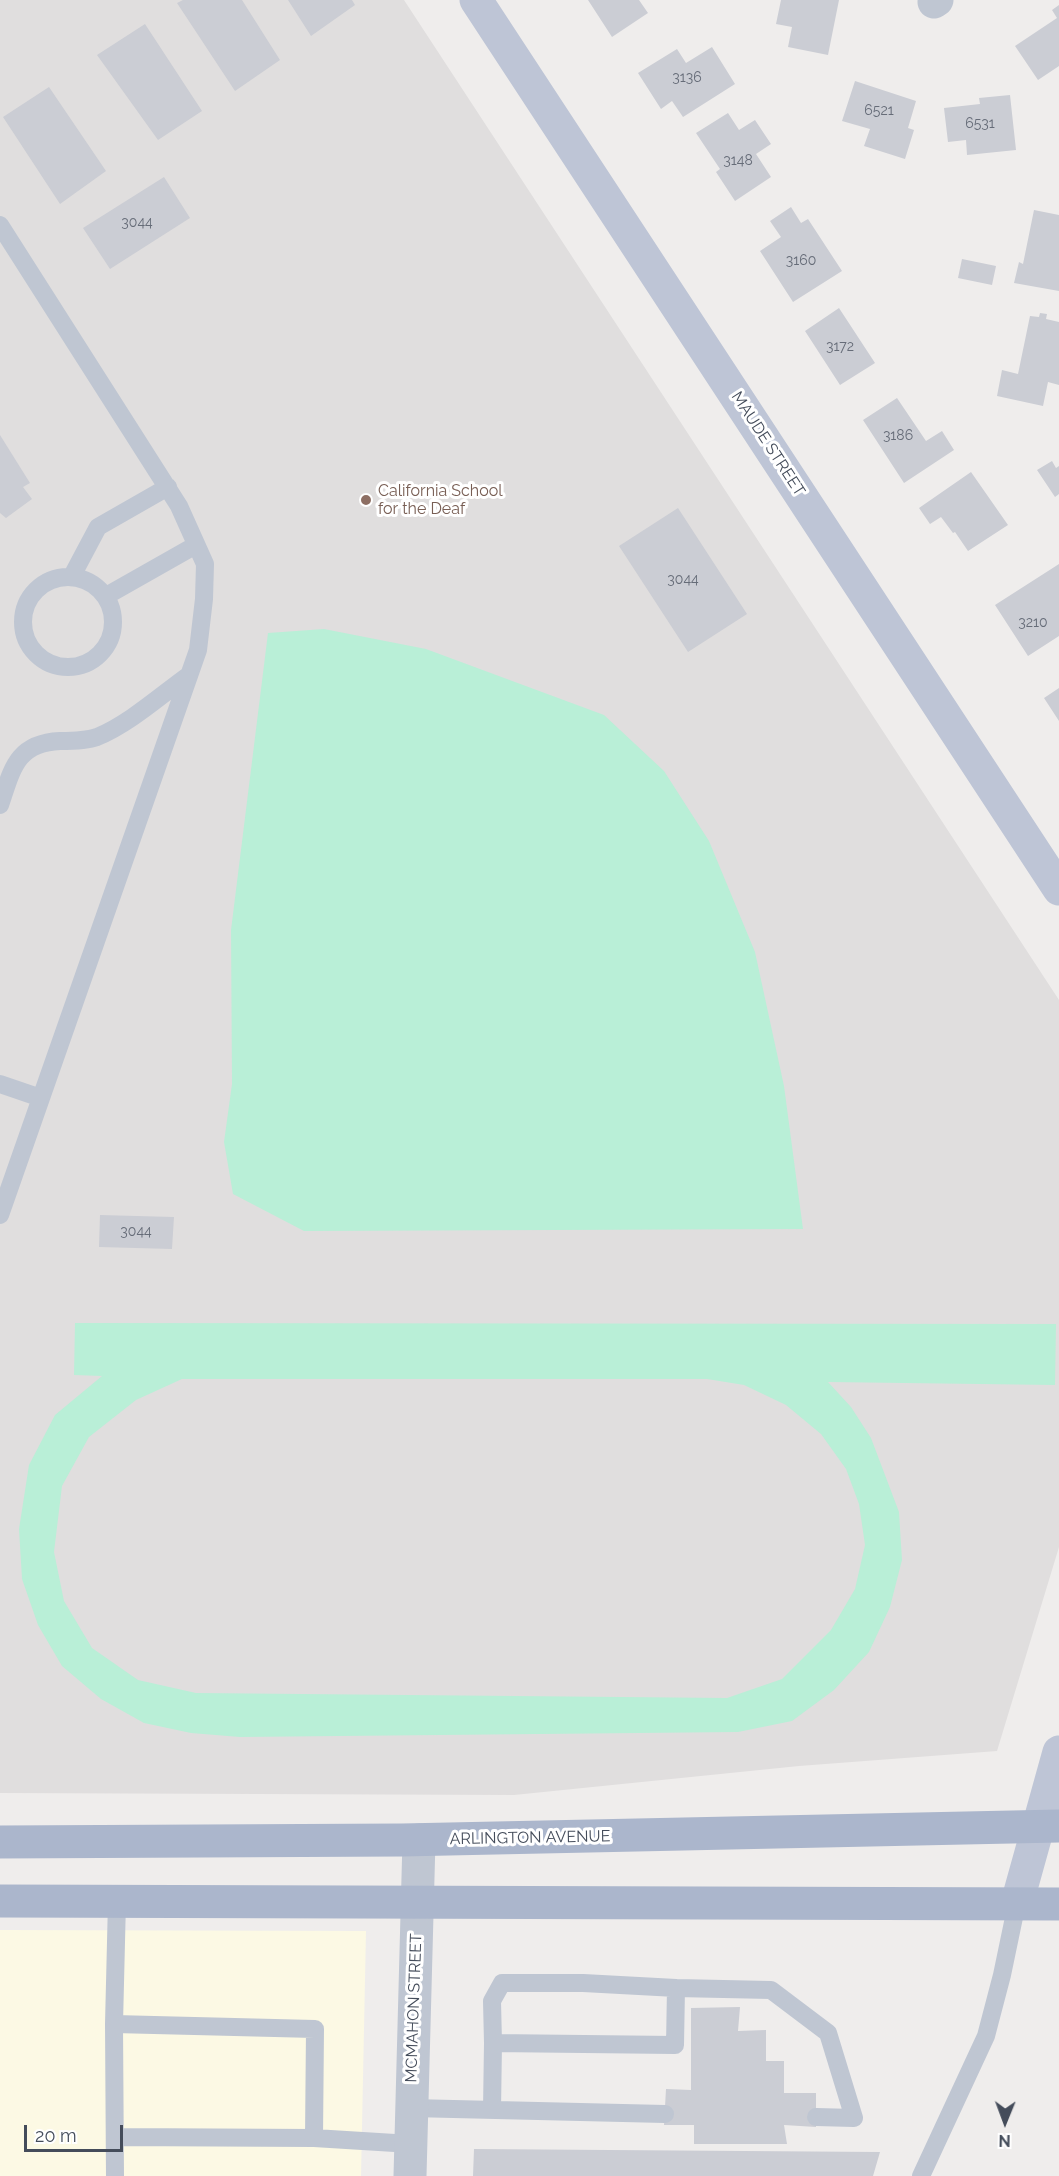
<!DOCTYPE html>
<style>
body{margin:0}
#map{position:relative;width:1059px;height:2176px;overflow:hidden;background:#efedec;font-family:Raleway,sans-serif}
canvas{display:block}
.north{position:absolute;left:975px;top:2092px;width:60px;height:60px;-webkit-text-stroke:4px #fff;paint-order:stroke;rotate:181deg;font-size:16px;font-weight:700;line-height:24px;text-align:center;color:#444c5a}
.north::after{content:'';display:block;margin:auto;width:21px;height:27px;background:#444c5a;clip-path:polygon(50% 0,100% 100%,50% 72%,0 100%)}
.scale{position:absolute;left:24px;top:2125px;width:99px;height:27px;box-sizing:border-box;border:3px solid #444c5a;border-top:0;padding-left:8px;font-size:18px;line-height:21px;white-space:nowrap;color:#444c5a;-webkit-text-stroke:4px #fff;paint-order:stroke}
</style>
<div id="map">
<canvas width="1059" height="2176"></canvas>
<div class="north">N</div>
<div class="scale">20 m</div>
</div>
<script>
const ctx = document.querySelector('canvas').getContext('2d');
ctx.lineJoin = 'round';
function paint(path, color) { ctx.fillStyle = color; ctx.fill(path, 'evenodd'); }
function trace(path, color, width, dash) { ctx.strokeStyle = color; ctx.lineWidth = width; ctx.lineCap = dash ? 'butt' : 'round'; ctx.setLineDash(dash || []); ctx.stroke(path); }
function label(font, color, halo, rows, align = 'center') {
  ctx.font = font + ' Raleway,sans-serif'; ctx.lineWidth = 6; ctx.setLineDash([]); ctx.textBaseline = 'middle'; ctx.strokeStyle = halo; ctx.fillStyle = color; for (const [text, x, y, turn = 0] of rows) {
    ctx.save(); ctx.translate(x, y); ctx.rotate((+turn || 0) * Math.PI / 180); ctx.textAlign = isNaN(turn) ? turn : align; if (halo) ctx.strokeText(text, 0, 0); ctx.fillText(text, 0, 0); ctx.restore();
  }
}
paint(new Path2D(`
 M0 1930 366 1931 361 2176H0Z`), '#fcf9e4');
paint(new Path2D(`
 M0 0H404L1059 1000V1547L997 1751 799 1766 514 1795 0 1793Z`), '#e0dede');
paint(new Path2D(`
 M324 629 426 649 604 715 664 771 709 841 755 952 784 1086 803 1229 304 1231 233 1194 224 1142 232 1084 231 930 268 633Z
 M75 1323 1056 1324 1055 1385 828 1382 851 1407 871 1438 899 1512 902 1560 890 1607 869 1652 834 1690 792 1721 738 1732 240 1737 191 1733 144 1723 101 1699 62 1666 38 1625 22 1579 19 1529 29 1465 55 1415 102 1376 74 1375ZM182 1379H707L744 1385 786 1405 821 1434 846 1469 859 1504 865 1545 855 1589 831 1630 782 1679 727 1698 196 1693 138 1680 92 1648 64 1601 54 1552 62 1486 89 1437 136 1400Z`), '#b9efd7');
paint(new Path2D(`
 M183 0H242L280 60 235 91 177 3Z
 M288 0H352L355 5 311 36Z
 M588 0H639L648 13 612 37Z
 M781 0H839L828 55 788 47 792 27 776 24Z
 M1059 5V66L1038 80 1015 46 1057 18 1052 10Z
 M145 24 202 111 158 140 97 55Z
 M712 47 735 84 683 117 672 101 661 109 638 73 677 49 686 63Z
 M855 81 916 101 908 128 914 130 905 159 864 146 870 129 842 121Z
 M49 87 106 171 60 204 3 117Z
 M1010 95 1016 150 967 155 966 140 948 142 944 108 980 104 979 98Z
 M728 113 739 130 755 120 771 144 756 154 771 177 735 201 716 172 720 169 696 133Z
 M164 177 190 218 110 269 83 228Z
 M791 207 801 223 808 219 842 271 793 302 760 251 781 237 770 221Z
 M1034 210 1059 215V291L1014 283 1019 262 1023 264Z
 M962 259 996 266 992 285 958 278Z
 M839 308 875 363 840 385 805 331Z
 M1040 313 1047 314 1046 319 1059 322V385L1048 382 1043 406 997 396 1002 370 1018 374 1030 316 1039 317Z
 M897 398 926 441 942 431 954 450 904 483 863 420Z
 M0 435 30 483 23 487 32 499 6 518 0 513Z
 M1052 461 1056 468 1059 466V494L1055 497 1037 470Z
 M971 472 1008 525 968 551 955 532 953 533 941 517 930 524 919 508Z
 M678 508 747 614 688 652 619 546Z
 M1059 564V636L1028 656 995 605Z
 M1059 688V721L1044 698Z
 M100 1215 174 1217 172 1249 99 1247Z
 M740 2007 738 2031 766 2030V2061H784V2093H816V2127L784 2125 787 2144H694V2125H664L666 2089 691 2090V2008Z
 M474 2149 880 2152 873 2176H473Z`), '#cbcdd4');
trace(new Path2D(`
 M0 225 179 506 205 564 204 599 198 650 0 1215
 M72 576 98 527 168 487
 M23 622a45 45 0 1 1 90 0a45 45 0 1 1-90 0Z
 M106 596 196 545
 M0 805C12 770 16 743 60 741 72 741 86 741 97 737 129 724 161 695 189 675
 M0 1084 41 1098
 M114 2024 315 2029 314 2138
 M493 2043 492 2001 502 1983H583L676 1988
 M411 2108 665 2114
 M492 2110 493 2043 675 2045 676 1988 771 1990 828 2033 854 2118 816 2117
 M116 2137 314 2138 411 2144
 M115 2176 114 2024 117 1901
 M921 2176 986 2036 1002 1975 1017 1903`), '#bfc6d2', 18);
trace(new Path2D(`
 M934 2 937 0
 M410 2176 419 1840`), '#bfc6d2', 33);
trace(new Path2D(`
 M476 0 1059 889
 M1017 1903 1059 1752`), '#bec5d6', 33);
trace(new Path2D(`
 M0 1842 402 1840 1059 1826
 M0 1901 1059 1904`), '#abb6cc', 33);
for (const [x, y, r, color] of [
 [366,500,6,"#8d6e63"]
]) { const dot = new Path2D(); dot.arc(x, y, r, 0, 2 * Math.PI); ctx.fillStyle = color; ctx.fill(dot); trace(dot, '#fff', 2); }
label('14px', '#666c78', null, [
 ["3136",687,78],
 ["6521",879,111],
 ["6531",980,124],
 ["3148",738,161],
 ["3044",137,223],
 ["3160",801,261],
 ["3172",840,347],
 ["3186",898,436],
 ["3044",683,580],
 ["3210",1033,623],
 ["3044",136,1232]
]);
label('16px', '#444c5a', '#fff', [
 ["MAUDE STREET",768,444,57],
 ["ARLINGTON AVENUE",530,1838,-1],
 ["MCMAHON STREET",414,2008,-88]
]);
label('16px', '#785e54', '#fff', [
 ["California School",378,491],
 ["for the Deaf",378,509]
], 'left');
</script>
